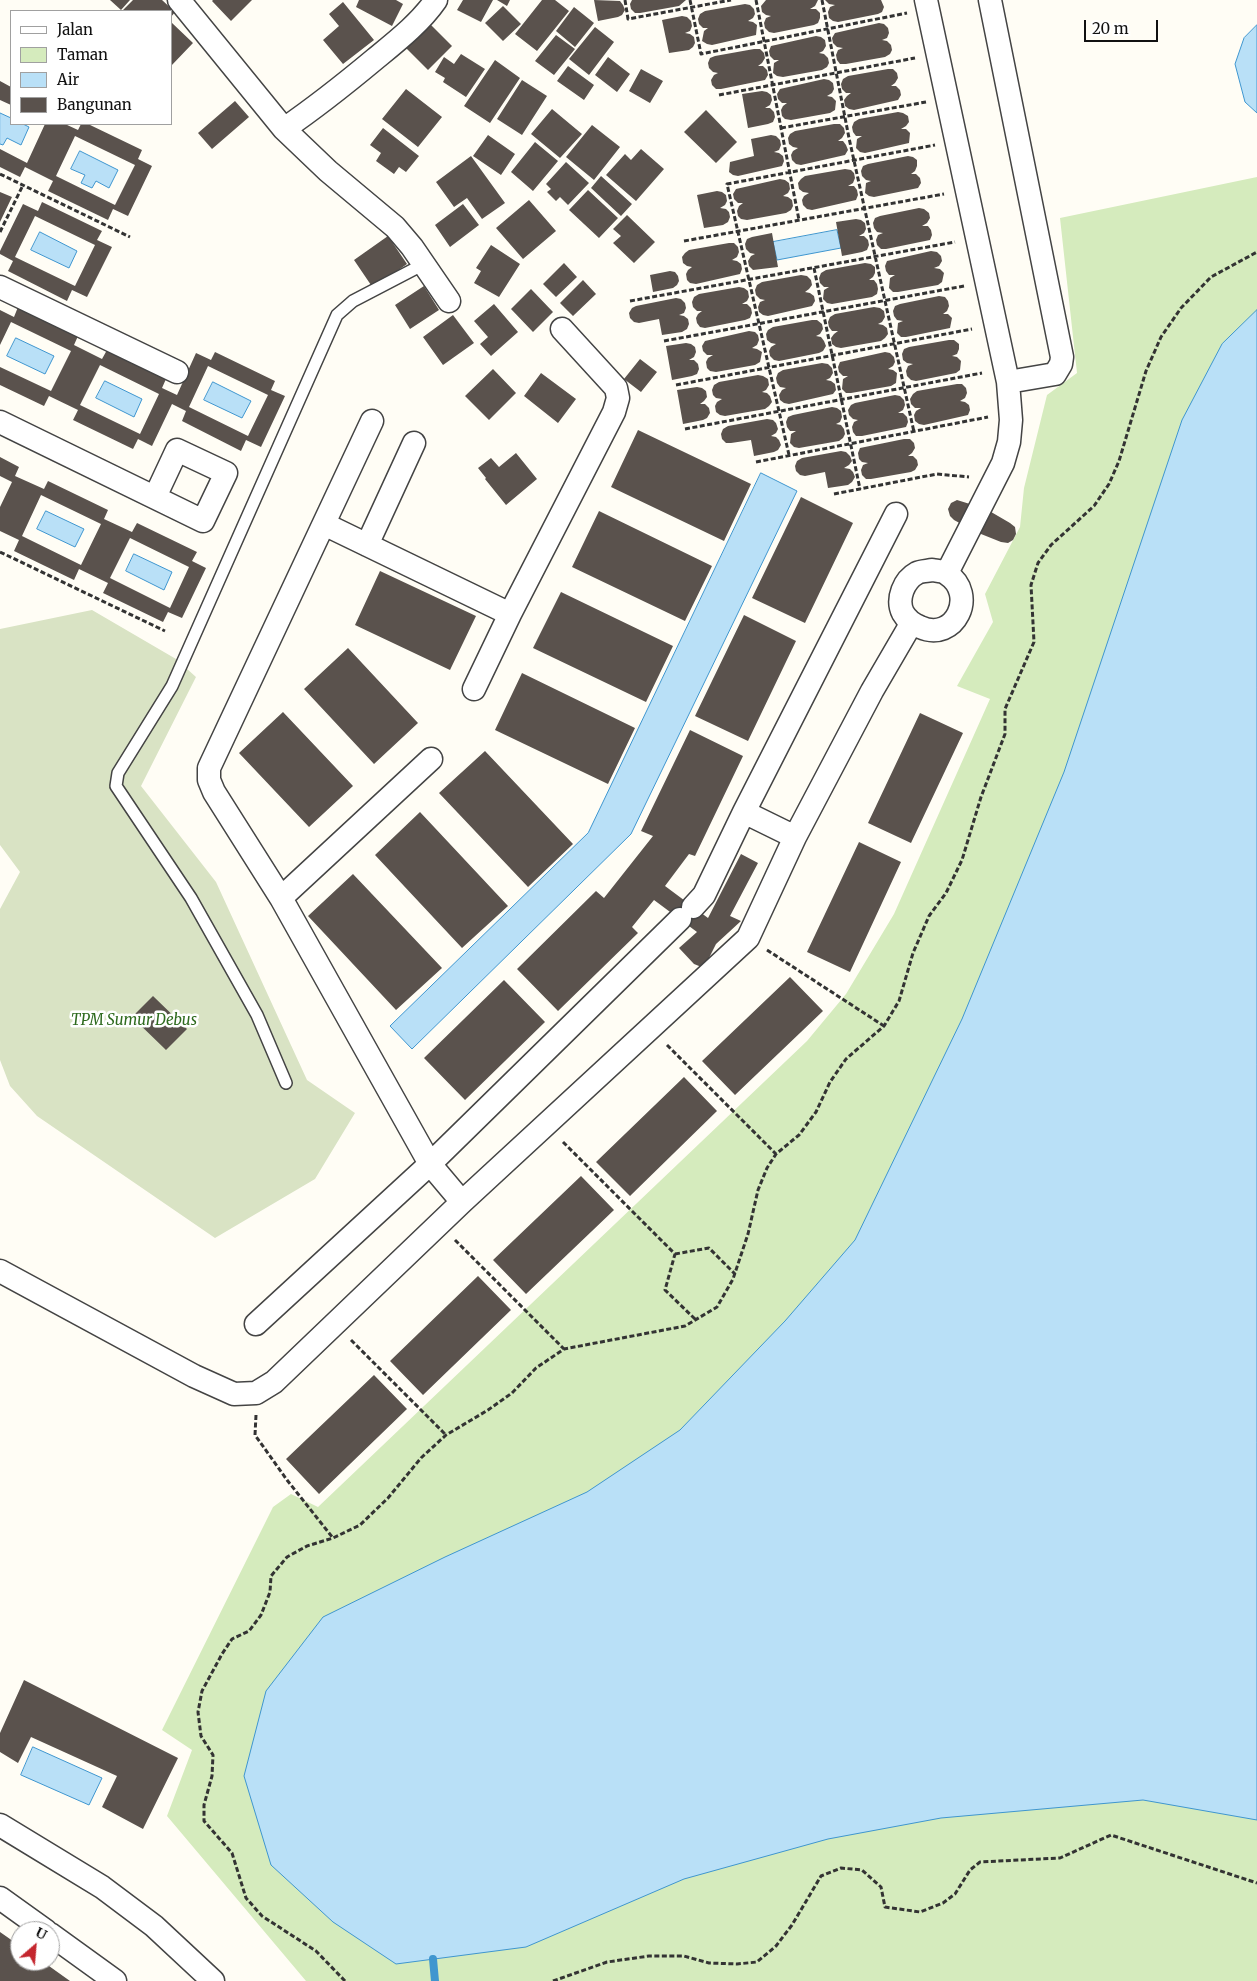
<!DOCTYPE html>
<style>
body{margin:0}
#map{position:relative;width:1257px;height:1981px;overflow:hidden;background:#fffdf5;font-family:Merriweather,serif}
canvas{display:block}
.legend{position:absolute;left:10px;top:10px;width:162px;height:115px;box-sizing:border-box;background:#fff;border:1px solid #a0a0a0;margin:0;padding:6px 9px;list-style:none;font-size:15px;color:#111}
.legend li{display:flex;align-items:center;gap:10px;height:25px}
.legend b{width:25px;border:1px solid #a0a0a0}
.north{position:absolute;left:10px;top:1921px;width:50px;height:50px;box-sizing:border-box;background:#fff;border:1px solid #a0a0a0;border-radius:50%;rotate:27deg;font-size:14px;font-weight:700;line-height:20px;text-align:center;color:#111}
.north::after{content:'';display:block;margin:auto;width:18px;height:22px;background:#c4262e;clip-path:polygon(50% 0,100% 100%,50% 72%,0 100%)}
.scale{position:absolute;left:1084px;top:20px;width:74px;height:22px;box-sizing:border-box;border:2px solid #111;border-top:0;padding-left:6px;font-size:15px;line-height:18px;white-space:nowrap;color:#111;-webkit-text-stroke:4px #fff;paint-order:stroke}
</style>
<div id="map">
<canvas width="1257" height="1981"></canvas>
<ul class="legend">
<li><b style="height:6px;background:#fff"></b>Jalan</li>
<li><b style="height:14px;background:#d5ebbd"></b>Taman</li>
<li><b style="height:14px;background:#b9e0f7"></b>Air</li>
<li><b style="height:14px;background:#5a524d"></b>Bangunan</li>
</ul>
<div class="north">U</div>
<div class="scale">20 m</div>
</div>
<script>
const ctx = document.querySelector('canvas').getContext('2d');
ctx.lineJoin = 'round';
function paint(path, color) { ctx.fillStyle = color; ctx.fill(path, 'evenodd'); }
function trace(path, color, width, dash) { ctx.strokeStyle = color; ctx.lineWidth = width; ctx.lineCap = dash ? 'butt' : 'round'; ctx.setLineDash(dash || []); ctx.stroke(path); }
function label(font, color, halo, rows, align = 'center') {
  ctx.font = font + ' Merriweather,serif'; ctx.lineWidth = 5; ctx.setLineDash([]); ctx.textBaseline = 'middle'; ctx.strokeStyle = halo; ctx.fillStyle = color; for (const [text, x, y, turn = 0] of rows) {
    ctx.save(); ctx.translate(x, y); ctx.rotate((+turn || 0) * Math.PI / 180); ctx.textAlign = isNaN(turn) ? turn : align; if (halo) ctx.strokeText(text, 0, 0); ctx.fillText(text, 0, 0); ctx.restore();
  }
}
paint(new Path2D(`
 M1257 177V1981H306L167 1816 192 1750 162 1730 273 1507 291 1494 318 1507 807 1041 846 994 894 914 990 699 957 686 993 622 985 594 1020 527 1024 488 1047 395 1077 373 1060 218Z`), '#d5ebbd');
paint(new Path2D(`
 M92 610 176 659 196 677 141 786 216 882 307 1080 355 1113 315 1179 215 1238 37 1116 10 1086 0 1060V909L20 872 0 845V629Z`), '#d9e3c4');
const water = new Path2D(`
 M1257 25V113L1245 102 1235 64 1244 38Z
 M0 113 11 118V124H23L29 127 21 145 7 138 3 145 0 144Z
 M80 151 118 170 109 188 96 181 92 188 81 183 85 175 71 169Z
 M837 230 841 248 777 260 773 242Z
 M40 232 77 251 69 268 31 250Z
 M1257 310V1820L1143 1800 941 1818 828 1839 684 1879 526 1947 396 1964 333 1922 271 1865 244 1776 266 1691 323 1617 445 1557 587 1492 680 1430 785 1321 855 1240 962 1019 1064 772 1182 420 1222 344Z
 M16 338 54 356 45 374 7 356Z
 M105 381 142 399 134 417 96 398Z
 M213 382 251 401 242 418 204 400Z
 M761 473 797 491 631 834 412 1049 390 1026 588 833Z
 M46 511 84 529 75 547 37 529Z
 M134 554 172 572 164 590 126 571Z
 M33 1747 102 1778 89 1805 21 1775Z`);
paint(water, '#b9e0f7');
trace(water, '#3f96cf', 1);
trace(new Path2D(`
 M433 1959 435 1981`), '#3f96cf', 8);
paint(new Path2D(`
 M110 0H130L121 10Z
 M133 0H162L175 12 171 17V11H122Z
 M213 0H252L231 21 212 1Z
 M359 0H396L403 4 392 26 356 7Z
 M463 0H493L481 22 457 10Z
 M497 0H510L507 6Z
 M542 0H555L569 11 537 51 515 34Z
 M594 0 620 1 623 5 625 10 622 15 618 17 598 21Z
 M632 0H686L679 6 640 13H635L631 9 630 4Z
 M766 0H818L815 6 810 9H816L820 13V18L818 23 814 25 774 33 769 32 765 28 764 23 766 18 771 16 766 15 762 12 761 6Z
 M825 0H881L884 7 882 12 878 14 838 22 833 21 829 18 828 12 830 7 835 5 829 4Z
 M343 2 374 40 343 64 323 40 339 26 329 14Z
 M745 4 750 5 754 9 755 14 753 18 748 21 753 22 757 25 756 35 712 45 707 44 702 41 704 31 708 28H703L699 24 698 19 700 14 705 11Z
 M503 6 521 24 503 41 485 23Z
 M574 7 594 23 575 47 556 31Z
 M682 16 687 17 691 21 692 26 690 31 685 33 690 34 694 37 695 43 693 47 689 50 669 53 662 20Z
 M171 22 193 43 171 66Z
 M879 23 884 24 888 28 889 33 887 38 882 40 887 41 891 45 892 50 890 54 885 57 846 64H840L837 60 836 55 838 50 843 48 837 47 833 43 832 38 835 33Z
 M430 24 452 46 428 70 406 48Z
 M595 27 614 42 589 75 569 59Z
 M556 35 575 49 554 75 535 61Z
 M816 36 821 37 825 40 826 46 823 51 819 53 824 54 828 58 829 63 827 67 822 70 783 77 777 76 773 73 774 63 779 60H774L770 56 769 51 771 46Z
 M754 49H760L764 53 765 58 762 63 758 66H763L767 70 768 75 765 80 721 89H716L712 85 711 80 714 75 718 73 713 72 709 68 708 63 710 58 715 56Z
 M461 54 485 69 466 97 443 82 445 78 435 72 444 57 454 64Z
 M608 57 630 74 617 92 595 75Z
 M495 60 520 78 490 123 464 106Z
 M568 66 594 85 584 100 557 81Z
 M641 69 663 81 650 103 629 91Z
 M888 69H893L897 73 898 78 895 83 891 86H896L900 90 901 95 898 100 854 110 849 109 845 106 844 100 847 96 851 93H846L842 89 841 84 843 79 848 76Z
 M824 79 829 80 833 83 834 89 832 93 827 96 832 97 836 101 835 110 830 113 791 120 785 119 782 116 781 110 783 106 787 103H782L778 99 777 94 780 89Z
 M522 80 547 96 522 135 497 119Z
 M0 81 11 87V105L0 100Z
 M406 89 442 117 418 147 382 119Z
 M762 91 767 92 771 95 772 100 770 105 765 108H770L774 112 775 117 773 122 768 124 748 128 742 94Z
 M235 101 249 117 212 149 198 133Z
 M552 109 582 134 560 158 531 134Z
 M706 110 737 142 716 163 684 132Z
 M898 112 903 113 908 116 909 122 906 126 901 129H906L910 133 909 143 865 153 860 152 856 148 857 139 862 136H856L853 132 852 127 854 122 859 119Z
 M45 124H65L78 130 81 124H88L142 150 138 159 152 166 128 216 113 209 108 220 48 191 53 181 25 167 20 177 0 167V149L27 163ZM75 136 135 165 115 205 56 176Z
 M834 124H840L844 128 845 133 842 138 838 141H843L846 145 848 150 845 155 801 165 796 164 792 160 791 155 793 151 798 148 793 147 789 144 788 138 790 134 795 131Z
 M592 125 620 147 594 180 566 157Z
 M383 128 419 156 406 172 399 167 394 174 376 161 381 153 370 145Z
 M488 135 515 154 501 175 473 156Z
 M771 135 776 136 780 140 781 145 779 150 774 152 779 153 783 156 784 161 782 166 738 176 733 175 729 172 730 162 754 156 751 139Z
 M535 142 558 161 533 191 511 172Z
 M641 149 664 169 636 201 606 175 625 154 631 160Z
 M471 156 505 203 482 219 467 198 454 207 436 182Z
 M908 156 913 157 917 160V166L915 171 911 174H916L920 178 921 183 918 188 874 197 869 196 865 193 866 183 871 181 866 180 862 176 861 171 863 166 868 164Z
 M566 162 589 183 568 205 560 197 556 201 547 192 551 189 546 184Z
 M845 169 851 170 854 173 855 178 853 183 848 186H854L857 190 858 195 856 200 812 210 807 209 803 205 802 200 804 196 809 193 803 192 799 189 798 183 801 179 805 176Z
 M601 176 632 204 621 216 591 188Z
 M780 179 785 180 789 183 790 189 788 193 783 196 788 197 792 200 793 206 791 210 786 213 747 220 741 219 738 216 737 211 739 206 743 203H738L734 199 733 194 736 189Z
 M588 190 618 218 599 238 569 210Z
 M717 191 722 192 726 195 727 201 725 205 720 208 726 209 729 212 730 217 728 222 723 225 704 228 697 195Z
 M0 192 12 197 0 222Z
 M529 200 556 231 523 259 496 228Z
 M42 202 102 231 97 240 112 247 87 297 72 290 67 301 8 271 13 261 0 254V251L23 204 38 211ZM35 216 95 245 75 286 15 257Z
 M463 204 479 225 450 247 435 225Z
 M919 208 924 209 929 213 930 218 927 223 922 226H928L931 230 932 235 930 240 886 249H881L877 245 876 240 878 235 883 233 877 232 874 228 873 223 875 218 880 216Z
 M627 215 655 242 634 263 613 243 621 236 613 229Z
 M856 219 861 220 865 223 866 229 864 233 859 236H864L868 240 869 245 867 250 862 252 842 256 836 222Z
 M772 233 778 267 753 270 749 266 748 261 751 256 755 254 750 253 746 249 745 244 747 239 752 237Z
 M388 236 407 264 373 288 354 260Z
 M729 243H734L738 247 739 252 737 257 732 260 737 261 741 264 742 269 740 274 696 284 690 283 687 280 686 274 688 270 692 267 687 266 683 263 682 257 685 253 689 250Z
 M491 245 520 264 499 297 474 283 481 271 476 268Z
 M931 251 937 252 941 256 942 261 939 266 934 268 940 269 944 273 942 282 938 285 898 292H893L889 288 890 278 895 275H889L886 271 885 266 887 261Z
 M564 263 577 277 556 297 543 284Z
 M865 263 871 264 875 267V273L873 277 869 280H874L877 284 878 289 877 294 872 297 832 304 827 303 823 299 824 290 829 287H824L820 283 819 278 821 273 826 270Z
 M670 271 675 272 678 276 679 281 677 285 673 288 653 292 650 275Z
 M801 275 807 276 811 280 812 285 809 289 805 292 810 293 814 296 815 301 812 306 768 316 763 315 759 312 758 307 760 302 765 300 760 299 756 295 755 290 757 285 762 282Z
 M583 280 596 294 573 316 560 303Z
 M424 286 439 310 410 329 395 305Z
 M739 287 744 288 748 291 749 297 747 301 742 304H747L751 308 752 313 750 318 745 320 705 328 700 327 697 323 696 318 698 314 702 311H697L693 307 692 302 694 297 699 294Z
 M531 289 553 312 533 332 511 309Z
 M939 296 945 297 948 301 949 306 947 311 943 314H948L952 318 950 328 906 337H901L897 333 898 323 903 321 897 320 894 316 893 311 895 306 900 304Z
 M676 298 681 299 685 303 686 308 684 313 679 315 684 316 688 319 689 324 687 329 682 332 662 335 659 319 639 323 634 322 630 318 629 313 632 308 636 306Z
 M494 304 518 332 491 356 480 344 488 337 474 321Z
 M18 307 78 336 74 345 102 359 107 350 166 379 162 388 177 395 196 353 211 360 215 352 275 381 271 390 285 396 261 447 246 440 241 451 182 421 186 411 172 404 152 446 138 439 133 449 73 420 78 410 49 396 44 406 0 385V367L51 391 71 351 11 322 0 345V310L14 317ZM100 365 159 394 140 434 80 405ZM208 366 268 395 248 436 189 407Z
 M874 307 880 308 884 311 885 317 882 322 878 324 883 325 887 328 888 334 885 338 881 341 841 348 836 347 832 344 831 338 834 334 838 331H832L829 327 828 322 830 317 835 314Z
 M453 315 474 343 443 365 423 337Z
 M812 320H817L822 324 823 329 820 334 816 336 821 337 824 341 826 346 823 351 819 353 779 361 774 360 770 356 769 351 771 347 776 344 771 343 767 340 766 334 768 330 773 327Z
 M749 331 755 332 758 335 759 340 757 345 752 348 757 349 762 352 760 362 755 365 716 372 710 371 707 368 706 362 708 358 713 355H707L703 351 702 346 705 341Z
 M949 340H954L959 344V349L957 354 952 356 957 357 961 361 960 370 956 373 916 381 911 380 907 376 906 371 908 366 913 364 907 363 903 360 902 354 904 349 909 347Z
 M686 343 691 344 695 347 696 352 694 357 689 360H694L698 364 699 369 697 374 692 376 672 380 666 346Z
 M885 352 890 353 894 357 895 362 893 366 888 369 893 370 897 373 896 383 891 386 851 393H846L842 389 843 379 848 376H843L839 372 838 367 840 362Z
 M640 359 657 372 641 392 624 379Z
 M822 363 828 364 832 368 833 373 830 378 826 380 831 381 835 384 836 390 833 394 789 404 784 403 780 400 779 395 782 390 786 388 780 387 777 383 776 378 778 373 783 370Z
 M493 369 516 393 489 420 465 396Z
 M541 373 576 399 558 423 524 396Z
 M758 375 763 376 768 379 769 385 766 390 762 392 767 393 770 396 772 402 769 406 765 409 725 416 720 415 716 412 715 406 717 402 722 399 716 398 713 395 712 390 714 385 719 382Z
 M957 384H962L966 388 967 393 965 398 960 401 965 402 969 405 970 410 968 415 924 425 919 424 915 421 914 415 916 411 921 408H915L911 404 910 399 913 394 917 391Z
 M697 387 702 388 706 391 707 397 704 401 700 404H705L709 408 710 413 707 418 703 420 683 424 677 390Z
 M895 395 900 396 904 400 905 405 903 410 898 413H903L907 417 908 422 906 427 862 436H856L853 432 852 427 854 422 858 420 853 419 849 415 848 410 851 405 855 403Z
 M832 407 837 408 841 411 842 417 840 422 836 424 841 425 844 429 845 434 843 438 839 441 799 448 794 447 790 443 791 434 796 431H790L787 427 786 422 788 417 793 415Z
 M767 419 773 420 776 423 778 429 776 433 771 436 776 437 779 440 781 445 778 450 774 452 754 456 751 440 731 443H726L722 439 721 434 723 429 728 426Z
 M638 430 751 484 724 541 611 487Z
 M904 439H910L914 443 915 448 912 453 908 456H913L917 460 918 465 915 470 911 472 871 479H866L862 475 861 470 863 465 868 463 862 462 859 459 858 453 860 448Z
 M841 451 846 452 850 456 852 461 849 465 844 468 850 469 853 472 855 477 852 482 848 485 828 488 825 472 805 476 800 475 796 471 795 466 797 461 802 458Z
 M516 453 537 479 506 505 485 479 486 478 478 468 491 458 499 467Z
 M0 457 19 467 15 476 44 489 48 481 108 510 104 519 132 532 137 523 197 552 192 561 206 568 182 618 168 612 163 622 103 593 108 583 79 569 74 580 14 551 19 540 0 531V507L12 482 0 476ZM41 495 101 524 81 565 22 536ZM130 538 189 567 170 608 110 578Z
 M801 497 853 523 805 623 752 598Z
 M957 500 986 509 1010 523 1015 527 1016 534 1013 540 1008 543 1001 542 976 532 954 520 950 516 948 509 951 503Z
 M599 511 712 566 685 621 572 567Z
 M380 571 476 616 450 670 355 625Z
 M561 592 673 646 646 702 533 648Z
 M744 615 796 641 748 741 695 716Z
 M348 648 418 723 374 764 304 689Z
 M522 673 635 728 608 784 495 730Z
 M283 712 353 786 309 827 239 753Z
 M920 713 963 733 911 843 868 823Z
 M690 730 743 756 695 856 689 854 665 886 708 918 741 854 758 863 730 916 741 921 716 944 704 968 694 964 679 948 697 932 654 900 632 927 638 933 558 1011 517 969 596 891 604 898 653 836 641 831Z
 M485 751 573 844 528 887 439 793Z
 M420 812 508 906 462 948 375 855Z
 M859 842 901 862 850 972 807 952Z
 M353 874 442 968 396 1010 308 916Z
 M790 977 823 1011 735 1095 702 1061Z
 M504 980 545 1022 465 1100 424 1058Z
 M153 996 187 1029 166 1050 132 1017Z
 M684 1077 717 1111 630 1196 596 1162Z
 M581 1176 614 1210 526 1294 493 1260Z
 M478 1276 511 1310 423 1395 390 1361Z
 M374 1375 407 1409 319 1494 286 1459Z
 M24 1680 178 1758 143 1829 102 1807 117 1776 31 1737 18 1763 0 1752V1733Z
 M0 1932 20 1946V1961H42L70 1981H0Z`), '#5a524d');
const service = new Path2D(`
 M286 1083 257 1015 191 898 116 786 118 773 172 686 337 315 353 301 424 264`);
const minor = new Path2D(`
 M179 0 284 129 328 171 395 227 412 247 449 301
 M926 0 1008 382 1055 374 1061 364 1062 357 990 0
 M284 129C316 107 345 84 375 59 397 41 420 23 436 0
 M0 287 177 372
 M372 421 209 768V780L214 792 281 898 430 1164 462 1202
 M0 422 203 521 226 473 177 450 155 497
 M324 524 510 614
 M367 545 414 443
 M932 570C937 571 944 571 947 574 978 594 955 643 920 627 912 624 907 620 903 613 896 599 904 580 917 573 921 571 928 571 932 570Z
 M947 573 1003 463 1009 442 1011 420 1008 382
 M474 689 510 614 614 412 618 398 616 388 562 329
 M744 812 795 837
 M281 898 431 759
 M693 907 704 895 744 812 896 514
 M0 1271 194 1376 234 1394 256 1393 274 1382 462 1202 748 938 795 837 872 691 911 624
 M256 1324 430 1164 680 919
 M0 1825 102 1887 154 1926 213 1981
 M0 1898 46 1931
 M50 1934 115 1981`);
trace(service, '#444', 14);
trace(minor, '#444', 25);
trace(new Path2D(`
 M625 0 628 19 731 0
 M690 0 701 54 907 13
 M756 0 799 220
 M822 0 849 138 914 432
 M719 95 915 58
 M781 128 926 102
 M0 174 130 237
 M0 232 23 185
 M684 241 944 194
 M814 268 860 489
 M630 301 955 242
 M664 341 964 286
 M676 385 972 329
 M685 429 982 373
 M789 455 727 184 935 145
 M756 462 988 417
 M834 494 937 474 969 477
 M0 552 165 631
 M767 950 884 1026
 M667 1045 776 1154
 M563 1142 675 1254 665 1290 695 1319
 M455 1240 564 1349
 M675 1254 709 1248 735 1274
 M351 1340 446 1435
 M256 1415 255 1435 287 1480 333 1538
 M345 1981 316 1951 262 1916 246 1898 232 1853 204 1821V1805L212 1776 213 1755 201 1736 198 1712 202 1691 222 1654 232 1639 249 1631 261 1615 270 1592 271 1576 287 1557 307 1546 333 1538 360 1525 388 1498 421 1458 446 1435 488 1410 512 1393 536 1368 564 1349 685 1326 717 1307 733 1279 748 1234 758 1190 767 1168 776 1154 799 1135 816 1112 830 1082 846 1059 884 1026 899 1001 913 953 929 916 946 893 962 860 981 797 1005 734V709L1034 642 1031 585 1038 563 1051 545 1094 506 1109 484 1119 461 1146 371 1161 337 1181 308 1211 277 1257 252
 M553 1981 607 1962 649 1956H684L709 1963 737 1964 757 1962 776 1946 792 1925 821 1876 841 1868 862 1870 881 1887 885 1907 920 1912 943 1903 955 1894 970 1870 980 1862 1060 1858 1111 1835 1257 1883`), '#333', 3, [5, 2.5]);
trace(service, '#fff', 11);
trace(minor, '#fff', 22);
label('italic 15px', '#2f6b1f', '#fff', [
 ["TPM Sumur Debus",134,1021]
]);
</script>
